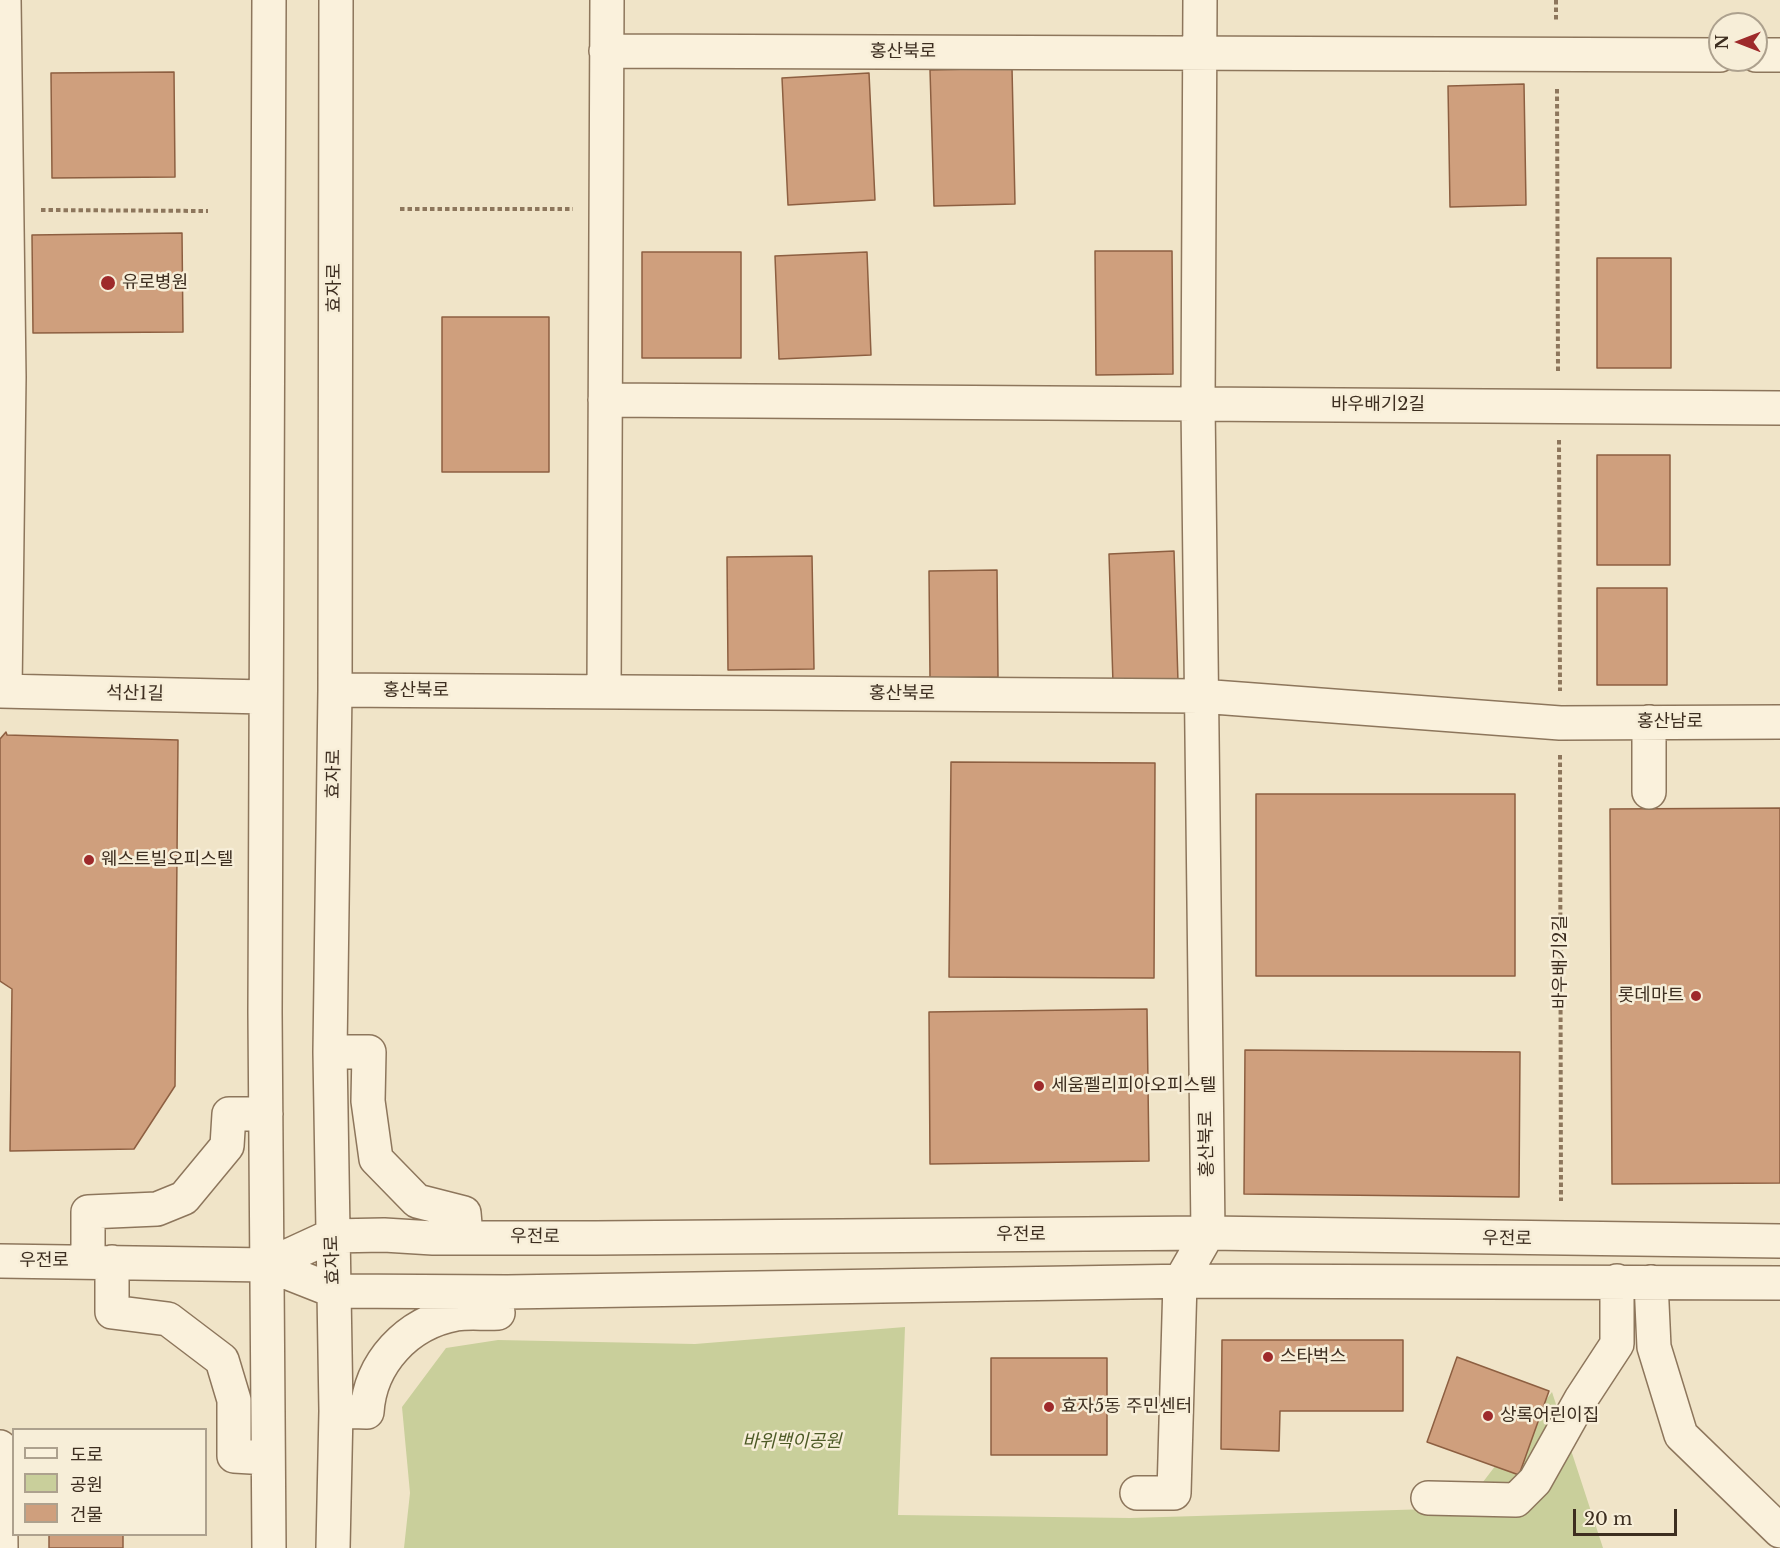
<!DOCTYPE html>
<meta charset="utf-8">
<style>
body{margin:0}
#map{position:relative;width:1780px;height:1548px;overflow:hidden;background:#f0e4c8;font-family:"Libre Baskerville","Noto Sans KR",serif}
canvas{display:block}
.legend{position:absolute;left:12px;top:1428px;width:195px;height:108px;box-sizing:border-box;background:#f7eed8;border:2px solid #ada18e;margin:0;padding:8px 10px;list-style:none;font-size:18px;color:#3d2e20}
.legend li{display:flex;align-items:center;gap:12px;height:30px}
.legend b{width:30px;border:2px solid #ada18e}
.north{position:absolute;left:1708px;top:12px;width:60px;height:60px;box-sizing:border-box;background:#f7eed8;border:2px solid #ada18e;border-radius:50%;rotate:270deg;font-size:16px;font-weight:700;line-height:24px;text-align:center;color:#3d2e20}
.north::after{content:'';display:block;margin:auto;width:21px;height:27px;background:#9e2a2b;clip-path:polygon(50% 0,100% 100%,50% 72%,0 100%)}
.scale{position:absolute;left:1573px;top:1509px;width:104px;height:27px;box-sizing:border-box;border:3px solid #3d2e20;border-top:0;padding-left:8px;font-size:18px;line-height:21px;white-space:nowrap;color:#3d2e20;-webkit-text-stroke:4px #f7eed8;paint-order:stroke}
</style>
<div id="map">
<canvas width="1780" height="1548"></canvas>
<ul class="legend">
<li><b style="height:8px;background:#faf1dc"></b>도로</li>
<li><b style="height:16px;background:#c9cf9b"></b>공원</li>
<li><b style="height:16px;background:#cf9f7d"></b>건물</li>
</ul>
<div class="north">N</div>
<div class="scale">20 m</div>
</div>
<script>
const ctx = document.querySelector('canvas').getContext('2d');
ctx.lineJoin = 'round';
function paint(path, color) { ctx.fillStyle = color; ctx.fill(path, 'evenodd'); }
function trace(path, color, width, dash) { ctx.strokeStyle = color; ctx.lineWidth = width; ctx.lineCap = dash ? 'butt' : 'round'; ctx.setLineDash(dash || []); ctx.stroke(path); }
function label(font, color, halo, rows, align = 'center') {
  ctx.font = font + ' "Libre Baskerville","Noto Sans KR",serif'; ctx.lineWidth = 5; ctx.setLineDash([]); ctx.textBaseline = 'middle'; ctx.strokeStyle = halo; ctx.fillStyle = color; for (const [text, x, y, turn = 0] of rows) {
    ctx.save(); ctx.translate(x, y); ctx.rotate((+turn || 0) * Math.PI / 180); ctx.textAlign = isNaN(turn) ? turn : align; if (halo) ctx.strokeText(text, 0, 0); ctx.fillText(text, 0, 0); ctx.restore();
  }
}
paint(new Path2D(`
 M905 1327 898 1515 1130 1518 1463 1508 1552 1392 1603 1548H404L410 1493 402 1407 446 1348 498 1340 695 1344Z`), '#c9cf9b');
const building = new Path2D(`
 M1012 68 1015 204 934 206 930 70Z
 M174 72 175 177 52 178 51 73Z
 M869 73 875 200 788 205 782 78Z
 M1524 84 1526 205 1450 207 1448 86Z
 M182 233 183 332 33 333 32 235Z
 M1095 251H1172L1173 374 1096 375Z
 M642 252H741V358H642Z
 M867 252 871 355 779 359 775 256Z
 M1597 258H1671V368H1597Z
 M442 317H549V472H442Z
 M1597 455H1670V565H1597Z
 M1174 551 1178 682 1113 684 1109 554Z
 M812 556 814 669 728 670 727 557Z
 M997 570 998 677 930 678 929 571Z
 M1597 588H1667V685H1597Z
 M6 732 7 735 178 740 175 1086 134 1149 10 1151 12 989 0 981V739Z
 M951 762 1155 763 1154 978 949 977Z
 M1256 794H1515V976H1256Z
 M1780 808V1183L1612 1184 1610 809Z
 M1147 1009 1149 1161 930 1164 929 1012Z
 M1245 1050 1520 1052 1519 1197 1244 1194Z
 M1222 1340H1403V1411H1280L1279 1451 1221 1449Z
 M1457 1357 1549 1391 1519 1475 1427 1442Z
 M991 1358H1107V1455H991Z
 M49 1534H123V1548H49Z`);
paint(building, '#cf9f7d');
trace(building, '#8d5f41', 1.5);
const minor = new Path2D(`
 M4 0 9 377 5 691
 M269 0 265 1012 269 1548
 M606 51 1720 55
 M1756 55H1780
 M605 400 1780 408
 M335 690 1200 696 1560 723 1780 722
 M0 691 265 697
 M604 692 607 0
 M1649 722V792
 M330 1052H369L368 1101 376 1159 417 1201 464 1213 466 1236
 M0 1261 268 1265 334 1291 507 1292 1194 1281 1780 1283
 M88 1262V1212L157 1209 184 1198 227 1146 229 1114H266
 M112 1262V1312L168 1319 222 1360 234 1400V1456L268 1458
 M268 1265 331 1236 384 1235 433 1238H596L1208 1233 1780 1241
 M1651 1282 1654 1347 1681 1435 1780 1531
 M336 1411 367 1412C370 1363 407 1323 456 1314 470 1312 485 1314 498 1313
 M0 1447 1 1548
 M1137 1493H1174L1180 1282 1208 1233 1198 404 1200 0
 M1428 1498 1516 1500 1535 1481 1581 1399 1617 1344V1281
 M333 1548 336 1411 330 1052 335 690 336 0`);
trace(minor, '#8d765c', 36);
trace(new Path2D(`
 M1556 0V22
 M1557 89 1558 373
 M400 209H573
 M41 210 208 211
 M1559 440 1560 691
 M1560 755 1561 1201`), '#8d765c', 4, [4.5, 3]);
trace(minor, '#faf1dc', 33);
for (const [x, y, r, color] of [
 [108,283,8,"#9e2a2b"],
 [89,860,6,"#9e2a2b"],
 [1696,996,6,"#9e2a2b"],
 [1039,1086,6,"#9e2a2b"],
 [1268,1357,6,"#9e2a2b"],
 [1049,1407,6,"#9e2a2b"],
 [1488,1416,6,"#9e2a2b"]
]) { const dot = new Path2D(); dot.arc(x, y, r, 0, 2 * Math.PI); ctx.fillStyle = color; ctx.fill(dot); trace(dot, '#f7eed8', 2); }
label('18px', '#3d2e20', '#f7eed8', [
 ["홍산북로",903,52],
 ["효자로",335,288,-90],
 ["바우배기2길",1378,405],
 ["홍산북로",416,691],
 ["석산1길",135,694,1],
 ["홍산북로",902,694],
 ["홍산남로",1670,722],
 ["효자로",334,774,-89],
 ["바우배기2길",1561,962,-90],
 ["홍산북로",1207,1144,-91],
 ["우전로",1021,1235],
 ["우전로",535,1237,1],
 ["우전로",1507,1239,1],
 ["효자로",333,1260,-92],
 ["우전로",44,1261]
]);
label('18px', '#3d2e20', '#f7eed8', [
 ["유로병원",122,283],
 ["웨스트빌오피스텔",101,860],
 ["롯데마트",1684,996,"right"],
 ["세움펠리피아오피스텔",1051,1086],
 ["스타벅스",1280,1357],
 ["효자5동 주민센터",1061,1407],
 ["상록어린이집",1500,1416]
], 'left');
label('italic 18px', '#4d5a26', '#f7eed8', [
 ["바위백이공원",792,1442]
]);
</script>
